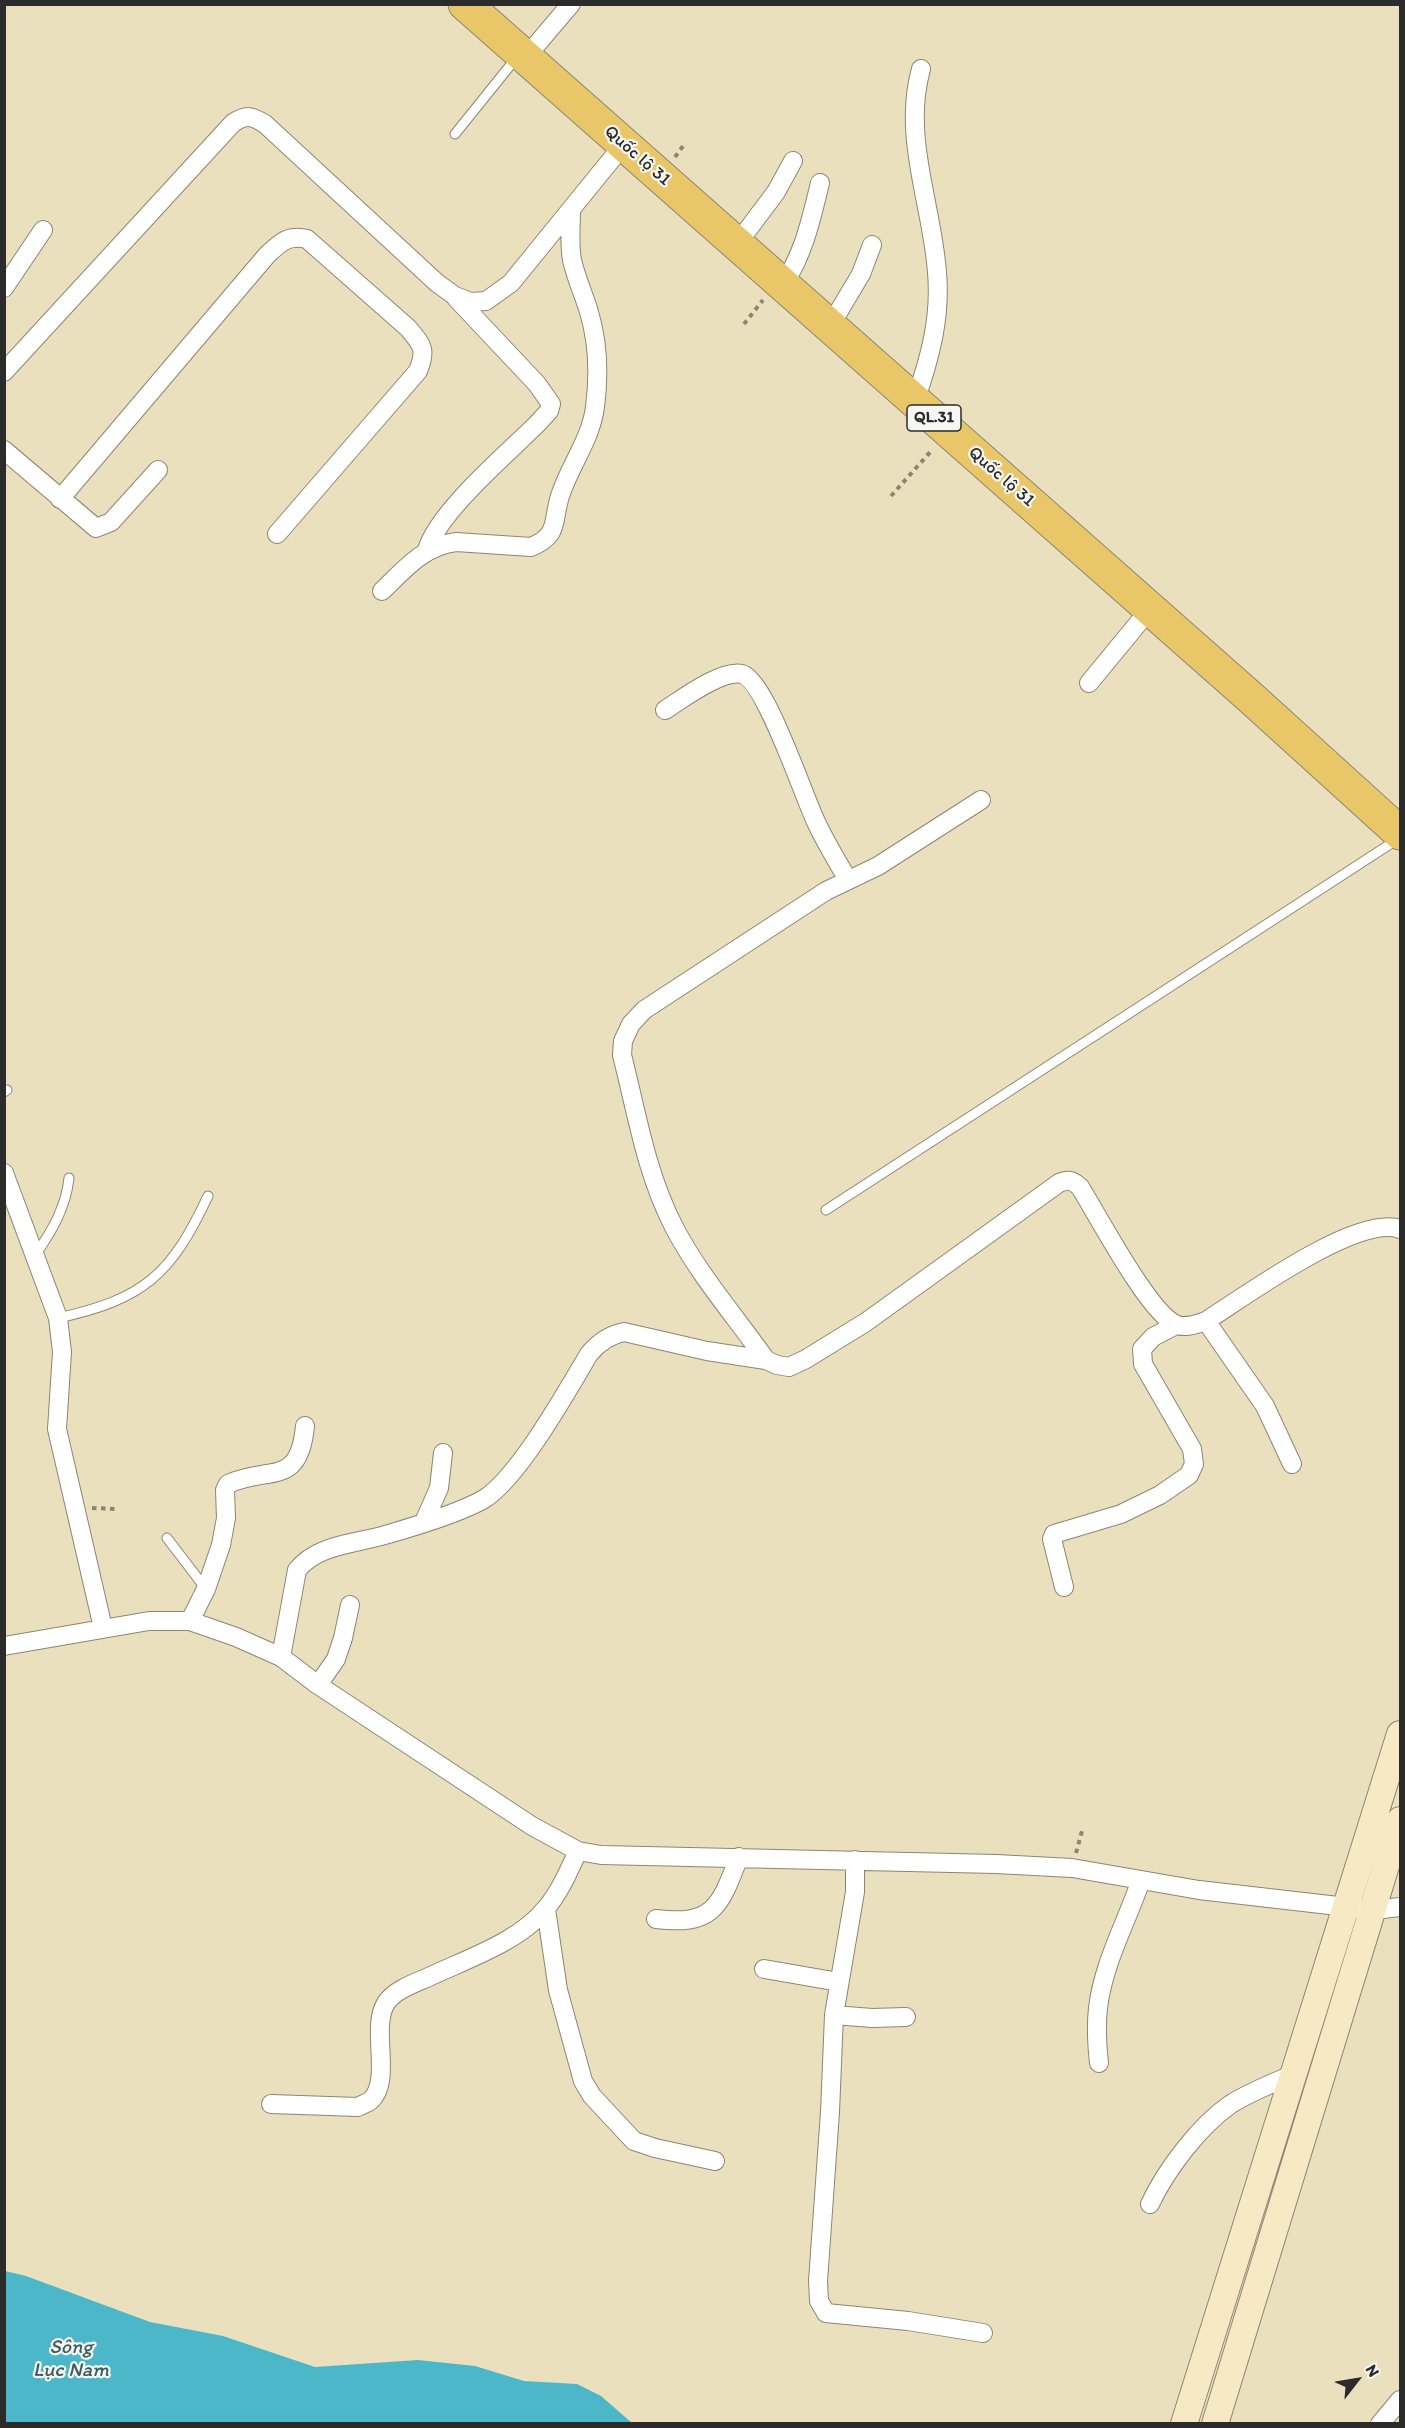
<!DOCTYPE html>
<meta charset="utf-8">
<style>
body{margin:0}
#map{position:relative;width:1405px;height:2428px;overflow:hidden;background:#ebe0bd;font-family:Itim,sans-serif}
canvas{display:block}
.frame{position:absolute;inset:0;border:6px solid #2b2b2b;pointer-events:none}
.north{position:absolute;left:1327px;top:2350px;width:60px;height:60px;-webkit-text-stroke:4px #f6f6f2;paint-order:stroke;rotate:59deg;font-size:16px;font-weight:700;line-height:24px;text-align:center;color:#2b2b2b}
.north::after{content:'';display:block;margin:auto;width:21px;height:27px;background:#2b2b2b;clip-path:polygon(50% 0,100% 100%,50% 72%,0 100%)}
</style>
<div id="map">
<canvas width="1405" height="2428"></canvas>
<div class="frame"></div>
<div class="north">N</div>
</div>
<script>
const ctx = document.querySelector('canvas').getContext('2d');
ctx.lineJoin = 'round';
function paint(path, color) { ctx.fillStyle = color; ctx.fill(path, 'evenodd'); }
function trace(path, color, width, dash) { ctx.strokeStyle = color; ctx.lineWidth = width; ctx.lineCap = dash ? 'butt' : 'round'; ctx.setLineDash(dash || []); ctx.stroke(path); }
function label(font, color, halo, rows, align = 'center') {
  ctx.font = font + ' Itim,sans-serif'; ctx.lineWidth = 4.5; ctx.setLineDash([]); ctx.textBaseline = 'middle'; ctx.strokeStyle = halo; ctx.fillStyle = color; for (const [text, x, y, turn = 0] of rows) {
    ctx.save(); ctx.translate(x, y); ctx.rotate((+turn || 0) * Math.PI / 180); ctx.textAlign = isNaN(turn) ? turn : align; if (halo) ctx.strokeText(text, 0, 0); ctx.fillText(text, 0, 0); ctx.restore();
  }
}
paint(new Path2D(`
 M5 2271 26 2276 150 2322 223 2336 315 2367 418 2360 475 2366 524 2381 577 2384 601 2396 632 2423H5Z`), '#4cb7c9');
const lane = new Path2D(`
 M455 134 517 57
 M4 1092 7 1090
 M826 1210 1398 839
 M36 1254C52 1231 66 1207 69 1178
 M58 1318C144 1299 171 1275 208 1196
 M167 1538 206 1589`);
const street = new Path2D(`
 M526 57 571 4
 M737 244 776 192 793 161
 M783 285C804 253 811 220 820 183
 M4 288 43 230
 M830 326 861 274 872 245
 M4 372 233 123C247 114 252 116 265 124L437 283 455 296 471 302 486 301 511 283 624 144
 M915 401C930 358 941 318 937 272 932 204 902 137 921 69
 M4 450 96 528 111 522 158 470
 M60 499 267 255C280 243 288 234 307 239L408 328C422 345 427 349 418 371L277 534
 M427 550C438 512 507 454 537 424L549 411 551 404 537 384 456 298
 M382 591C404 570 423 546 456 542L531 547C560 535 552 521 560 496 570 465 591 439 595 407 599 376 598 342 589 312 584 295 576 278 572 260 569 244 571 226 571 210
 M1089 683 1150 609
 M665 710C682 699 722 669 742 674 766 681 804 798 817 824 826 843 837 861 848 880
 M981 800 878 866 826 891 644 1010 631 1024 623 1041 622 1055C637 1114 646 1173 674 1227 699 1275 735 1316 766 1360L777 1365 789 1367 806 1359 866 1322 1059 1183C1068 1179 1072 1180 1080 1187 1098 1216 1148 1311 1175 1324 1184 1329 1197 1324 1206 1321 1244 1297 1357 1214 1400 1229
 M4 1173 58 1318 62 1352 57 1429 103 1628
 M1206 1321 1265 1406 1292 1464
 M424 1522 439 1488 443 1453
 M1064 1587 1052 1539 1054 1534 1121 1514 1160 1495 1189 1475 1194 1464 1192 1449 1143 1364 1142 1349 1153 1337 1176 1325
 M190 1621 206 1589 221 1545 226 1518 225 1490 228 1484C270 1465 299 1488 305 1426
 M4 1646 149 1621H190L236 1637 281 1657 318 1685 532 1826 578 1851 601 1855 996 1864 1072 1868 1199 1890 1373 1910 1400 1907
 M281 1657 297 1570C318 1544 355 1544 385 1535 413 1527 460 1513 484 1499 519 1477 567 1391 589 1354 599 1342 609 1335 624 1332L707 1351 766 1360
 M318 1685 336 1659 343 1638 350 1605
 M855 1860V1892L834 2015 830 2112 818 2281 819 2301 826 2313 908 2321 983 2333
 M546 1909 558 1990 583 2081 592 2096 634 2141 655 2148 715 2161
 M656 1919C714 1926 720 1906 739 1857
 M764 1969 839 1982
 M834 2015 872 2018 906 2017
 M1099 2063C1097 2045 1096 2026 1098 2008 1103 1964 1127 1921 1141 1880
 M271 2104 358 2107C361 2105 367 2103 370 2101 393 2082 370 2028 386 2003 395 1989 418 1982 433 1975 470 1958 522 1940 547 1907 561 1890 569 1870 578 1851
 M1150 2204C1166 2170 1199 2126 1231 2104 1250 2092 1273 2083 1294 2074
 M1380 2424 1400 2400`);
const secondary = new Path2D(`
 M1184 2424 1400 1734
 M1215 2424 1400 1820`);
const highway = new Path2D(`
 M465 4 1250 697 1400 833`);
trace(lane, '#8b8674', 11);
trace(street, '#8b8674', 20);
trace(secondary, '#8b8674', 28);
trace(highway, '#8b8674', 35);
trace(new Path2D(`
 M675 157 683 146
 M744 324 763 300
 M891 496 932 450
 M92 1508 117 1509
 M1076 1853 1082 1831`), '#8b8674', 4, [4.5, 4.5]);
trace(lane, '#fff', 9);
trace(street, '#fff', 18);
trace(secondary, '#f6e9c3', 26);
trace(highway, '#e9c769', 33);
for (const [x, y, w] of [
 [934,418,54]
]) { const box = new Path2D(); box.roundRect(x - w / 2, y - 13, w, 26, 4.5); ctx.fillStyle = '#f6f6f2'; ctx.fill(box); trace(box, '#2b2b2b', 1.5); }
label('bold 16px', '#2b2b2b', null, [
 ["QL.31",934,418]
]);
label('18px', '#2b2b2b', '#f6f6f2', [
 ["Quốc lộ 31",637,156,41],
 ["Quốc lộ 31",1001,477,41]
]);
label('italic 20px', '#375c62', '#f6f6f2', [
 ["Sông",71,2348],
 ["Lục Nam",71,2371]
]);
</script>
